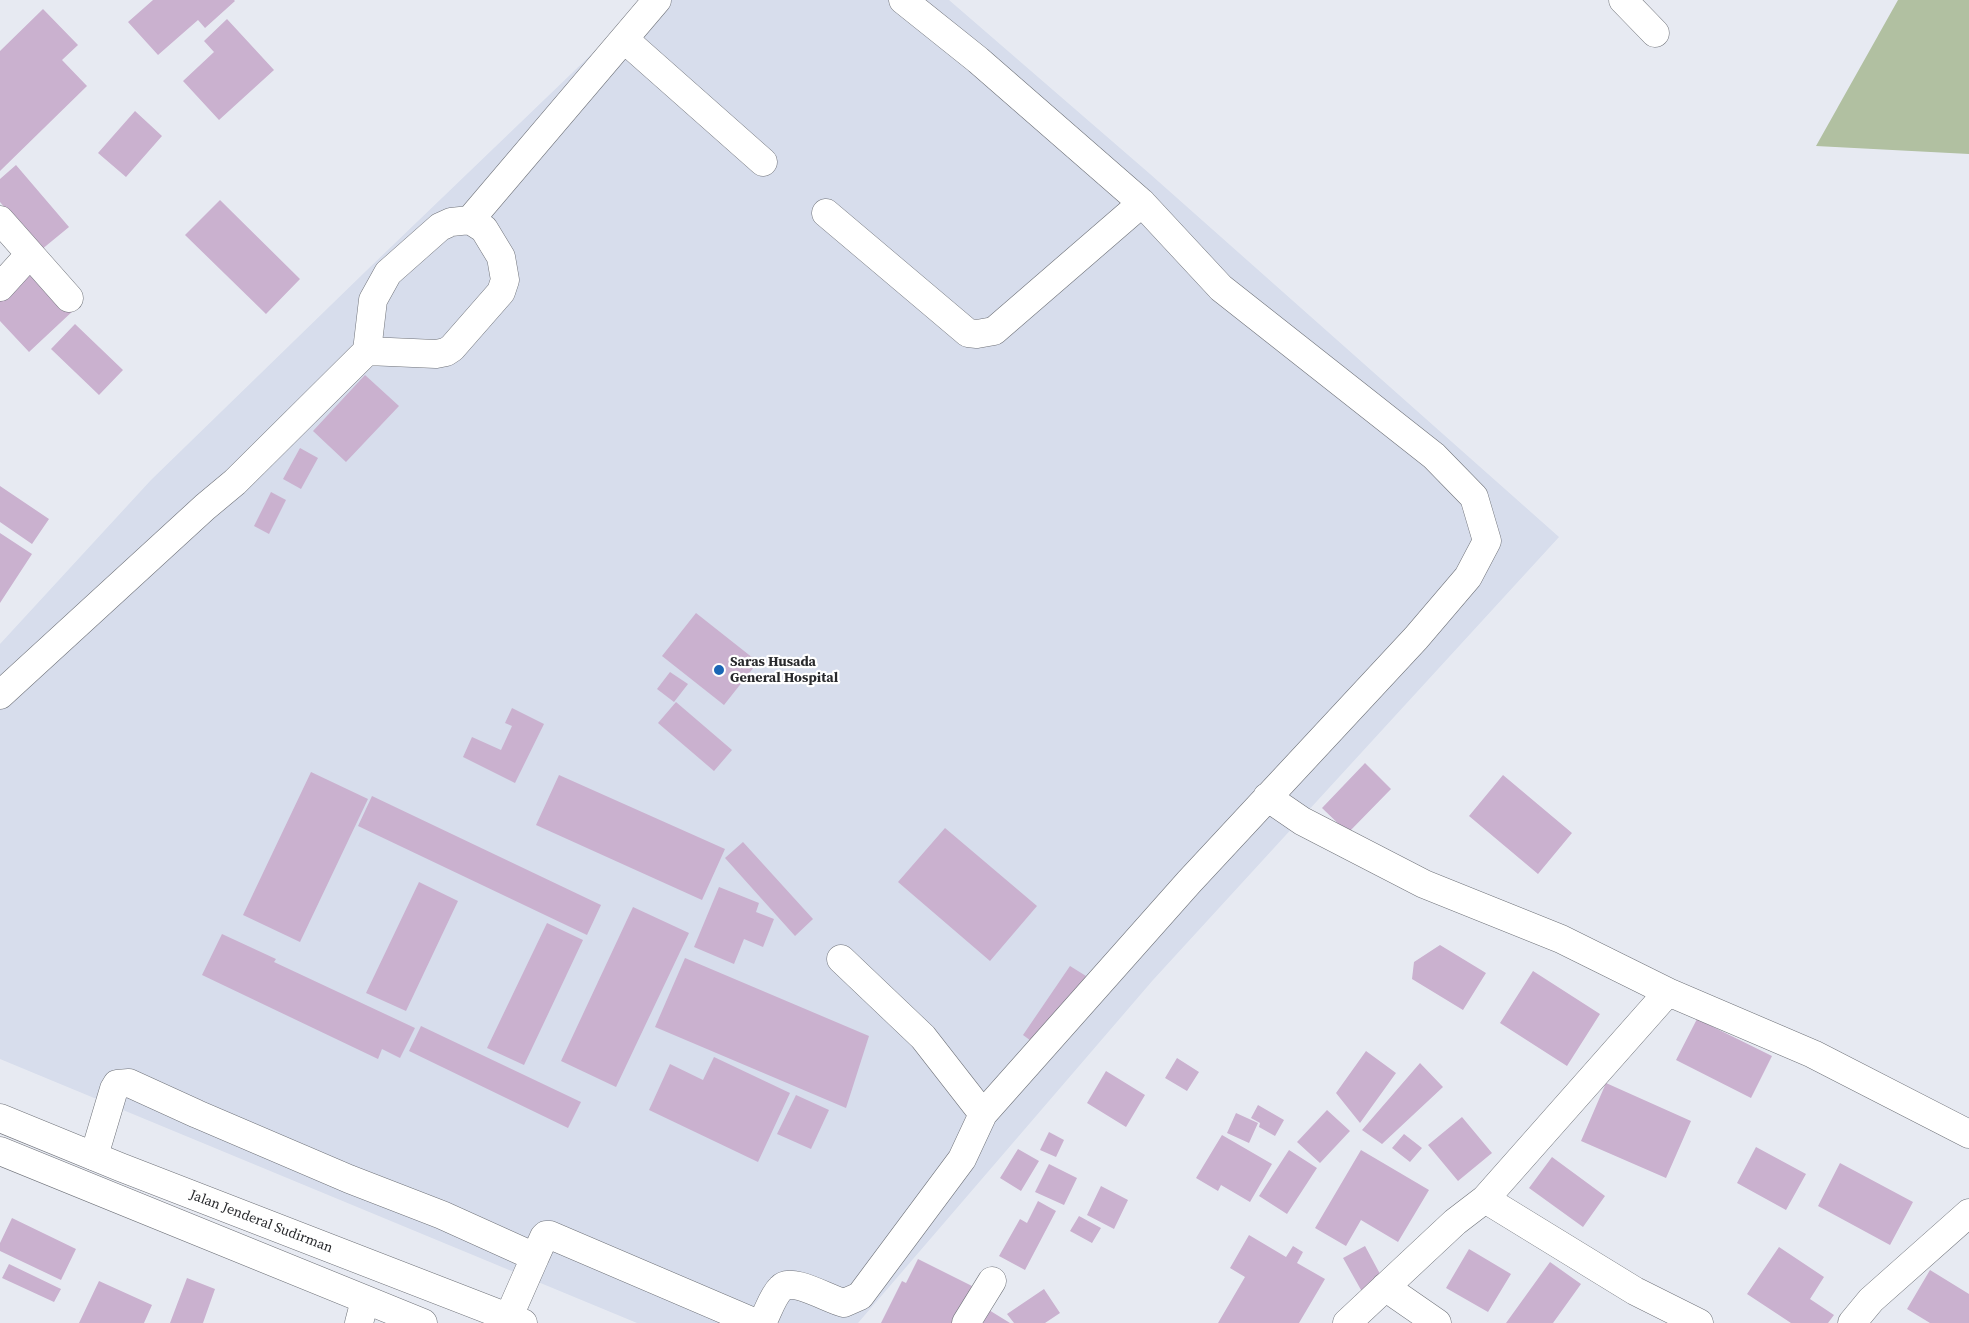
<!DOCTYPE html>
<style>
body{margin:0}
canvas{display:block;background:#e7eaf2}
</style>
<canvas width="1969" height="1323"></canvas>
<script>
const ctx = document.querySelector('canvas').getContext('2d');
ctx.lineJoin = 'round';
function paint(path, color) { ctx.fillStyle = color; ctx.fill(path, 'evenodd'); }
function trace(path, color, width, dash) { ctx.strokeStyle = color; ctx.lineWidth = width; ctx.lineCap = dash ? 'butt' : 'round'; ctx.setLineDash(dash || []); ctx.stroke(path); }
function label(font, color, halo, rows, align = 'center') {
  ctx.font = font + ' "Source Serif 4",serif'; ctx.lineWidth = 4.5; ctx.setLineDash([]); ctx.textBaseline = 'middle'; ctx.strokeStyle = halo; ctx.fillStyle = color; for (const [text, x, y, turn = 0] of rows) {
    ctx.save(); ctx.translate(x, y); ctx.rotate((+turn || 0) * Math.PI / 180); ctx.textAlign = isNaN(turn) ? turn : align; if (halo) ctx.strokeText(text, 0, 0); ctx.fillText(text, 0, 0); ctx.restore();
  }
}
paint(new Path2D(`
 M648 0H949L1150 174 1559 537 1153 980 858 1323H637L0 1059V644L151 480 366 271Z`), '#d7ddec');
paint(new Path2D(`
 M1898 0H1969V154L1816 146Z`), '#b1c0a1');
paint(new Path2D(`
 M153 0H234L235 1 205 28 198 20 158 55 128 22Z
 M43 9 78 45 62 60 87 86 0 171V51Z
 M227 19 274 70 219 120 183 81 214 52 204 41Z
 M135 111 162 136 126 177 98 153Z
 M16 165 69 227 41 250 0 202V179Z
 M220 200 300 279 266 314 185 235Z
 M31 262 75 309 29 352 0 321V293Z
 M75 324 123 370 99 395 51 349Z
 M365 375 399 406 346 462 313 431Z
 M300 448 318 458 301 489 283 479Z
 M0 486 49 519 32 544 0 522Z
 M271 492 286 500 269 534 254 526Z
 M0 533 32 554 0 603Z
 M696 613 758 662 724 705 662 656Z
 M670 672 688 684 674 702 657 689Z
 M676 702 732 750 714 771 658 723Z
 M512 708 544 724 515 783 463 757 472 737 501 750 512 726 505 723Z
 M1365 763 1391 789 1348 833 1322 808Z
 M311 772 368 799 300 942 243 915Z
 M559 775 725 849 702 900 536 825Z
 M1503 775 1572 833 1538 874 1469 816Z
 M372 796 601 905 587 935 358 826Z
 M945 828 1037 906 990 961 898 882Z
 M743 842 813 919 795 936 725 858Z
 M419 882 458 901 406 1011 366 993Z
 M719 887 759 903 756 912 774 919 763 947 744 939 734 964 694 947Z
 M633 907 689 933 616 1087 561 1061Z
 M547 923 583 940 524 1065 487 1048Z
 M222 934 276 959 274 962 415 1028 400 1058 382 1049 378 1059 202 975Z
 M1440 945 1486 973 1463 1010 1412 979 1414 962Z
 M685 958 869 1036 846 1108 655 1027Z
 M1070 966 1086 976 1038 1046 1023 1035Z
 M1533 971 1600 1014 1567 1066 1500 1023Z
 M1697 1019 1772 1056 1751 1098 1676 1060Z
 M421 1026 581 1102 568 1128 409 1051Z
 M1366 1051 1396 1073 1360 1123 1336 1093Z
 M714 1057 790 1093 758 1162 649 1110 670 1064 703 1080Z
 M1177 1058 1199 1072 1187 1091 1165 1078Z
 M1420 1063 1443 1087 1382 1144 1362 1130Z
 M1106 1071 1145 1095 1126 1127 1087 1103Z
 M1606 1083 1691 1121 1666 1178 1581 1141Z
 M796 1095 829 1110 811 1149 777 1134Z
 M1258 1105 1284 1120 1275 1136 1259 1127 1260 1123 1251 1118Z
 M1327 1110 1350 1131 1320 1163 1297 1142Z
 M1236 1113 1258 1123 1249 1143 1227 1133Z
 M1462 1117 1492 1153 1458 1181 1428 1145Z
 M1049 1132 1064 1140 1056 1157 1040 1150Z
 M1404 1134 1422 1148 1410 1162 1392 1148Z
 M1222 1135 1272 1164 1250 1202 1221 1185 1218 1191 1196 1178Z
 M1756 1147 1806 1174 1786 1210 1737 1183Z
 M1018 1149 1039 1161 1021 1191 1000 1178Z
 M1289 1150 1317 1168 1287 1214 1259 1196Z
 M1361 1150 1429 1190 1398 1242 1361 1220 1346 1246 1315 1228Z
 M1552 1157 1605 1196 1583 1227 1529 1188Z
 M1840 1163 1913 1202 1890 1245 1818 1206Z
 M1049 1164 1077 1178 1064 1205 1035 1192Z
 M1101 1186 1128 1200 1114 1229 1087 1215Z
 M1038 1201 1056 1211 1025 1270 999 1256 1020 1219 1027 1223Z
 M1079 1216 1101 1228 1092 1243 1070 1231Z
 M12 1218 76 1249 61 1280 0 1251V1243Z
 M1249 1235 1286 1257 1293 1246 1303 1252 1297 1263 1325 1279 1299 1323H1218L1245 1277 1230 1268Z
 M1365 1246 1386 1285 1365 1297 1343 1258Z
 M1779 1247 1824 1277 1810 1299 1834 1315 1828 1323H1791L1747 1294Z
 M1469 1249 1511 1274 1488 1312 1446 1288Z
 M918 1259 972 1286 953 1323H881L902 1281 906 1283Z
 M1550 1262 1581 1284 1553 1323H1506Z
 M9 1264 61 1289 54 1302 2 1278Z
 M1930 1270 1969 1294V1323H1930L1907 1309Z
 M187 1278 215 1289 203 1323H170Z
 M99 1281 152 1305 144 1323H79Z
 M1044 1289 1060 1313 1045 1323H1014L1007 1314Z
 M984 1307 1010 1323H975Z`), '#cab1cf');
const minor = new Path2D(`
 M1623 0 1655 33
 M624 39 763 162
 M826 213 968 333 977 334 994 331 1142 203
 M0 220 69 298
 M470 220 657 0
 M0 287 30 254
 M0 695 205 507 235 482 367 351 436 354 446 352 452 348 501 292 505 280 501 257 484 229 470 220 451 222 440 227 388 273 373 300 367 351
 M1267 797 1302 821 1424 884 1561 939 1668 992 1813 1054 1969 1134
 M841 959 923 1037 983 1114
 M94 1156 114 1089 117 1084 129 1083 197 1114 349 1179 442 1215 535 1257 544 1237 546 1235H550L756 1323
 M1485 1199 1635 1291 1699 1323
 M1385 1287 1437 1323
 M359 1323 365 1300
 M506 1323 535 1257
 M762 1323C768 1312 772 1297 781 1288 791 1276 830 1300 844 1303L860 1296 962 1159 983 1114 1189 882 1416 638 1468 577 1487 541 1474 497 1434 456 1221 288 1142 203 978 60 903 0
 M966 1323 992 1281
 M1347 1323 1455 1222 1485 1199 1668 992
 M1852 1323 1871 1300 1969 1213`);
const major = new Path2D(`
 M0 1118 120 1167 523 1323
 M0 1151 423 1323`);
trace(minor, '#6f7279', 29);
trace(major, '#6f7279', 29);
trace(minor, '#fff', 28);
trace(major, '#fff', 28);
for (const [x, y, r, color] of [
 [719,670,6,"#1a66b5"]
]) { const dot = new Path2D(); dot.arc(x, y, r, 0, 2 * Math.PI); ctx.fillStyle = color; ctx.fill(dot); trace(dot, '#fff', 2); }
label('bold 14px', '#28292c', '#fff', [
 ["Saras Husada",730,662],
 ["General Hospital",730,678]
], 'left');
label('14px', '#28292c', '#fff', [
 ["Jalan Jenderal Sudirman",261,1222,21]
]);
</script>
